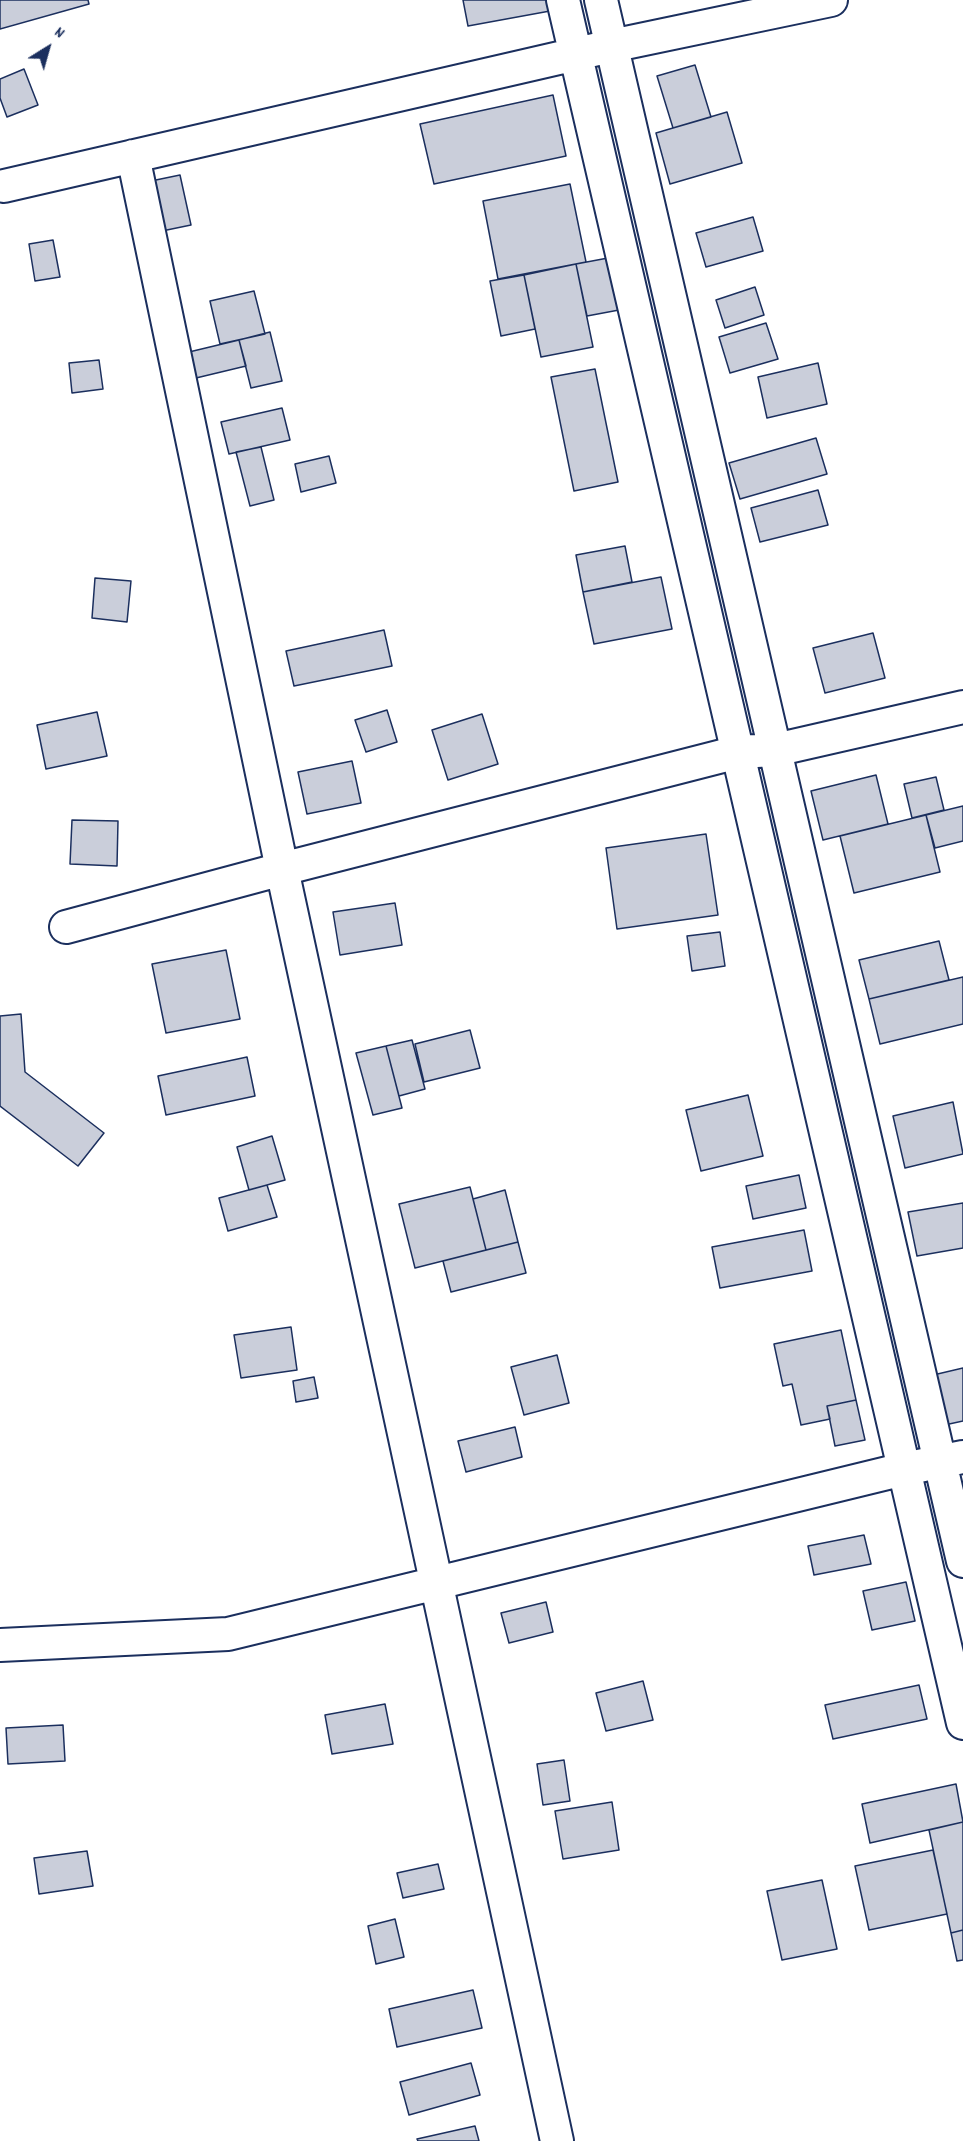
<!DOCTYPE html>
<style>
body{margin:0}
#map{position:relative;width:963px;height:2141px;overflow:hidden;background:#fff;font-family:Dekko,sans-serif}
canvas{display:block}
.north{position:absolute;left:18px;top:18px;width:60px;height:60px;-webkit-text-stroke:4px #fff;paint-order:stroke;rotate:37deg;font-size:16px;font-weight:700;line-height:24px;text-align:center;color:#1b2f5e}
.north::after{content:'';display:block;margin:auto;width:21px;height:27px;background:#1b2f5e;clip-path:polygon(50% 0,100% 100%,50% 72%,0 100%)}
</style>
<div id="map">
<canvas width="963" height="2141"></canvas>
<div class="north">N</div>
</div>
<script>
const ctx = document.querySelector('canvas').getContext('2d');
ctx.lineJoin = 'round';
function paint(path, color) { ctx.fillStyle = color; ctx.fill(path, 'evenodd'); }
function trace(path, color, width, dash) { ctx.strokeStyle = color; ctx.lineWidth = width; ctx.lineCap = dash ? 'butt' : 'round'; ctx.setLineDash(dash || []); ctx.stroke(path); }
const building = new Path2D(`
 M0 0H88L89 4 0 29Z
 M463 0H547L550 11 468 26Z
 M695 65 711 117 673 128 657 76Z
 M24 69 38 105 7 117 0 98V79Z
 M553 95 566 156 434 184 420 124Z
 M727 112 742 163 670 184 656 133Z
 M180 175 191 225 162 231 151 181Z
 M570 184 586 262 498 279 483 201Z
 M753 217 763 251 706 267 696 233Z
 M53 240 60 277 35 281 29 244Z
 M608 258 619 310 587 316 576 264Z
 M576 264 593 347 541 357 524 275Z
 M524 275 535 329 501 336 490 281Z
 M755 287 764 315 725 328 716 300Z
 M254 291 265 334 220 344 210 301Z
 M766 323 778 359 730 373 719 337Z
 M270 332 282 381 251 388 239 340Z
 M239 340 246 366 196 378 189 352Z
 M99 360 103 389 72 393 69 363Z
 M818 363 827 404 767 418 758 377Z
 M595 369 618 482 574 491 551 377Z
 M282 408 290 440 229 454 221 422Z
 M816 438 827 474 740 499 729 463Z
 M261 447 274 500 250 506 236 452Z
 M329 456 336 483 301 492 295 464Z
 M818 490 828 525 760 542 751 508Z
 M625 546 632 582 583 592 576 555Z
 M661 577 672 629 594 644 583 592Z
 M95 578 131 581 127 622 92 618Z
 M384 630 392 666 294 686 286 651Z
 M873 633 885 678 825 693 813 648Z
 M387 710 397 742 366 752 355 720Z
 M97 712 107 756 46 769 37 725Z
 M482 714 498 764 448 780 432 730Z
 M352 761 361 803 307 814 298 772Z
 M876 775 888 824 823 840 811 791Z
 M936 777 944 810 912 818 904 784Z
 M963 806V841L935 848 926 815Z
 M926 815 940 872 854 893 840 836Z
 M72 820 118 821 117 866 70 864Z
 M706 834 718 915 617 929 606 848Z
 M395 903 402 945 340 955 333 912Z
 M720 932 725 966 692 971 687 936Z
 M939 941 949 980 869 999 859 960Z
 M226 950 240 1019 166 1033 152 964Z
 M963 977V1024L880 1044 869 999Z
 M21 1014 25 1072 104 1133 78 1166 0 1106V1016Z
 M470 1030 480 1068 424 1082 415 1044Z
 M412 1040 425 1089 399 1096 386 1046Z
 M386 1046 402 1108 373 1115 356 1053Z
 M247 1057 255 1096 166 1115 158 1076Z
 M748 1095 763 1156 701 1171 686 1110Z
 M953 1102 963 1154 905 1168 893 1116Z
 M272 1136 285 1180 249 1190 237 1147Z
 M799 1175 806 1208 753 1219 746 1186Z
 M267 1185 277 1217 228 1231 219 1198Z
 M470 1187 486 1250 415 1268 399 1204Z
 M505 1190 518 1242 486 1250 473 1199Z
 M963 1203V1248L917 1256 908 1212Z
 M804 1230 812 1271 720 1288 712 1247Z
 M518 1242 526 1273 451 1292 443 1261Z
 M291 1327 297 1370 241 1378 234 1335Z
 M841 1330 856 1400 827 1406 830 1419 801 1425 792 1384 783 1386 774 1344Z
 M557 1355 569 1403 524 1415 511 1367Z
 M963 1368V1421L940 1426 929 1376Z
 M314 1377 318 1398 296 1402 293 1381Z
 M856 1400 865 1440 835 1446 827 1406Z
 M515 1427 522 1457 466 1472 458 1441Z
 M864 1535 871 1564 814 1575 808 1546Z
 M906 1582 915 1621 872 1630 863 1591Z
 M546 1602 553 1632 509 1643 501 1613Z
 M643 1681 653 1720 606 1731 596 1693Z
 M919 1685 927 1719 833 1739 825 1705Z
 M385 1704 393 1744 332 1754 325 1715Z
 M63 1725 65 1761 8 1764 6 1728Z
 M564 1760 570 1801 543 1805 537 1764Z
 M956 1784 963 1822 870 1843 862 1804Z
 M612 1802 619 1850 563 1859 555 1811Z
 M963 1822V1930L951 1933 929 1830Z
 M933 1850 947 1914 869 1930 855 1866Z
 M87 1851 93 1886 39 1894 34 1858Z
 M438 1864 444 1889 403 1898 397 1873Z
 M822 1880 837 1949 782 1960 767 1891Z
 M395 1919 404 1957 376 1964 368 1926Z
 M963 1930V1960L957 1961 951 1933Z
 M473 1990 482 2028 397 2047 389 2009Z
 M471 2063 480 2095 409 2115 400 2082Z
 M475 2126 479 2141H418L417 2139Z`);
paint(building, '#caceda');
trace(building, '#1b2f5e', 1.5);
const minor = new Path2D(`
 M563 0 963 1723
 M601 0 963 1561
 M133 156 282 869 557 2141
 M4 186 611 46 831 0
 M66 927 282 869 738 752 775 750 963 707
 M0 1645 228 1634 904 1469 963 1457`);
trace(minor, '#1b2f5e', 36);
trace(minor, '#fff', 32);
</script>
